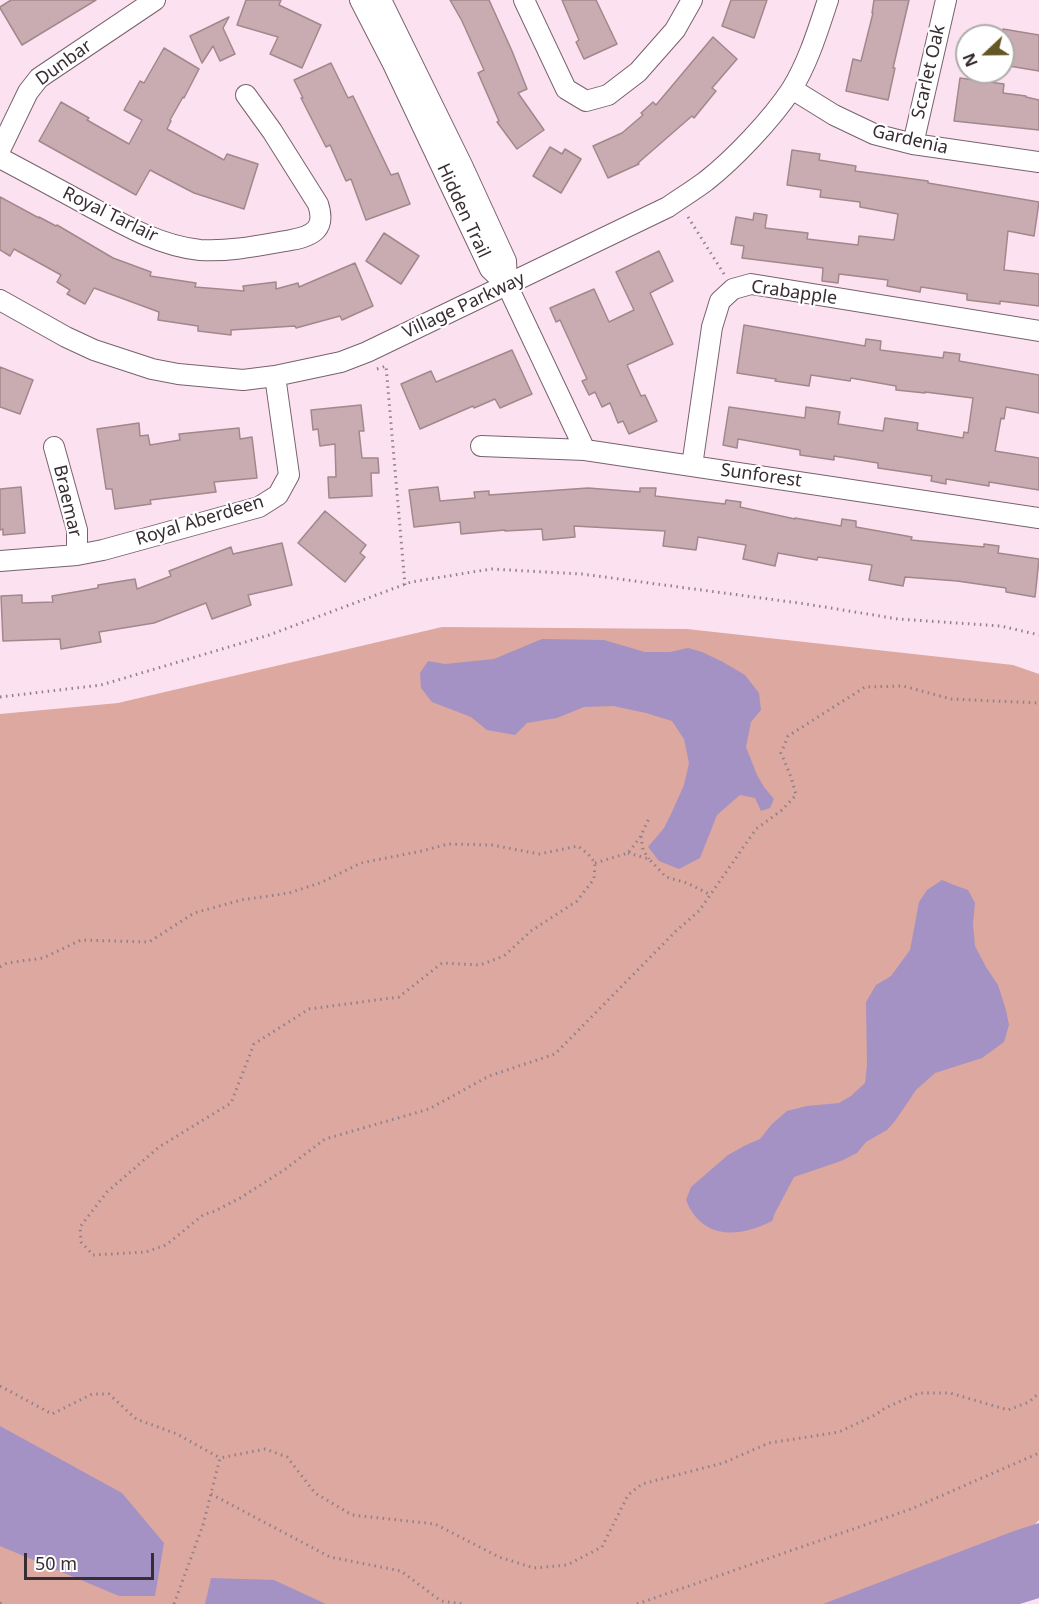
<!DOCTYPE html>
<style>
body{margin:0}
#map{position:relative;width:1039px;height:1604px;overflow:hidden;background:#fce2f0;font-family:"Noto Sans",sans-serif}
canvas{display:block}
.north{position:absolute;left:955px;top:24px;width:60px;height:60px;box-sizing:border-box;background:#fff;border:2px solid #afabad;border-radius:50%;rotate:248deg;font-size:16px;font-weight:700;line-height:24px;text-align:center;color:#372d33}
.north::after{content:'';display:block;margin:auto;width:21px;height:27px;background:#645724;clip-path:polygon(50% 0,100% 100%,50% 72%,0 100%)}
.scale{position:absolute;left:24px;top:1553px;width:130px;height:27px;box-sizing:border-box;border:3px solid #372d33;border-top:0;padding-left:8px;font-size:18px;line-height:21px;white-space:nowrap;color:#372d33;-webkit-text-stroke:4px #fff;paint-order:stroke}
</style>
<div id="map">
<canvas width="1039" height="1604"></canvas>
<div class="north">N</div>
<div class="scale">50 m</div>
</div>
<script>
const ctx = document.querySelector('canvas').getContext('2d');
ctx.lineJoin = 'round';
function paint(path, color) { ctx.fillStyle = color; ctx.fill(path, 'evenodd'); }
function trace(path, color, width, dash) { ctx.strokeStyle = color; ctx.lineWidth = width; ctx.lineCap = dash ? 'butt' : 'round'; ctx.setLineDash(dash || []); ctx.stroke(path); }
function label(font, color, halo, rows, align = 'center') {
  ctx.font = font + ' "Noto Sans",sans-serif'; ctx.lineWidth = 4.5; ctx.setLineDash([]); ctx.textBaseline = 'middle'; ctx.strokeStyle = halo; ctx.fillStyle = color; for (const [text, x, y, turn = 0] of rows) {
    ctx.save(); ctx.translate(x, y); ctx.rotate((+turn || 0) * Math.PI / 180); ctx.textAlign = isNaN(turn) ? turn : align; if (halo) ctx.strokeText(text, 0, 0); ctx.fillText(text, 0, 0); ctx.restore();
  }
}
paint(new Path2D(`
 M442 627 687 629 1013 665 1039 674V1520L962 1604H0V714L118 703Z`), '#dda89f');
paint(new Path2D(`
 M542 639 604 640 645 652H670L688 648 702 652 723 662 745 675 759 693 761 710 751 722 746 747 757 775 764 787 774 799 770 808 761 811 755 798 740 795 717 815 700 858 679 869 659 861 648 847 664 828 672 812 684 785 689 763 684 739 672 721 646 713 613 706 584 707 557 718 527 723 515 735 487 730 471 717 432 702 421 688 420 673 428 661 445 664 494 659Z
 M942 880 954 885 968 890 975 903 973 924 975 946 986 967 998 985 1006 1010 1009 1025 1004 1042 982 1058 935 1073 916 1090 895 1121 887 1130 866 1142 857 1153 841 1161 794 1177 775 1213 772 1221C739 1238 702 1240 686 1200L691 1187 728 1155 746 1145 760 1139 772 1124 787 1111 807 1106 839 1103 851 1096 865 1083 867 1065 866 1002 876 985 891 976 910 950 919 902 927 890Z
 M0 1426 122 1493 164 1543 155 1596H119L0 1546Z
 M1039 1523V1598L1020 1604H823L1014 1531Z
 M211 1578 274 1580 326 1604H205Z`), '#a492c4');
const building = new Path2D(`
 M11 0H96L22 45 0 8V7Z
 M246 0H281L279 5 321 25 302 68 270 54 278 37 237 25Z
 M450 0H489L512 51 527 89 518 93 544 130 517 149 497 122 499 121 478 73 484 70 462 21Z
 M562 0H596L617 44 584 59 576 42 579 40Z
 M731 0H767L754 38 722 26Z
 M874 0H909L893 68H895L888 100 846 91 853 59 861 61 873 13H872Z
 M229 17 223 28 235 54 220 61 213 46 202 63 190 36Z
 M1003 29 1039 35V71L1003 65Z
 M713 37 737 59 712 88 716 91 694 118 692 116 638 163 639 164 608 178 593 146 622 133 643 115 641 113 653 102 656 105Z
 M164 48 199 69 184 98 183 97 170 120 171 121 167 129 224 160 227 154 258 164 244 209 194 193 150 170 136 195 39 141 61 102 89 118 87 120 129 144 142 120 124 110 140 81 144 83Z
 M331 63 348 98 353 96 391 175 398 173 410 204 366 220 351 179 346 181 330 145 326 147 301 98H303L294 80Z
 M960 78 1004 84 1003 93 1026 96V97L1039 100V130L954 121Z
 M550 147 562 154 565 149 581 159 561 193 533 176Z
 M792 150 820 154 819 160 856 166 855 171 928 181V183L1039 202 1034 236 1008 231 1004 270 1039 274V306L1000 301V304L967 300V294L921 287 920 292 887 286 888 280 839 274 838 283 822 281 823 268 742 258 744 246 731 244 736 217 753 220 754 213 767 215 765 228 808 233 807 239 858 245 859 236 894 240 898 214 860 207V202L820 197 821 190 787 185Z
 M0 197 39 218V217L56 226 57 225 113 258 151 272 150 276 196 283 195 287 244 291 243 286 276 282V289L298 283 299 287 355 263 373 306 342 320 340 316 296 328 295 326 231 330V335L198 331V326L158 320 159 312 94 288 85 304 67 294 70 290 57 282 61 275 14 249 10 256 0 250Z
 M384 233 419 256 401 284 366 261Z
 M659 251 673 281 650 293 673 344 627 365 641 396 645 395 657 421 629 434 623 421 618 423 610 403 602 407 595 392 589 395 582 381 587 379 560 320 556 322 550 308 594 289 609 322 634 310 616 272Z
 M744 325 865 346 866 339 881 341 880 350 943 358 944 352 960 354 959 361 1039 375V413L1006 407 1004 419 1001 418 995 451 1039 458V490L989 482V486L946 479V484L931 481 932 476 878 468V463L834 456V460L800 455V450L738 439 737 448 723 445 729 407 805 418 806 407 840 412 838 424 883 431 885 418 918 423 917 430 963 438 964 432 968 433 973 398 925 392V393L896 390V386L851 378 850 381 811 375 809 386 775 381 776 379 737 373Z
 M512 350 532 394 500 408 495 399 474 408 473 406 420 429 401 384 431 371 436 382Z
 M0 367 33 380 20 414 0 407Z
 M361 405 364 431H359L362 458H378L379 473H371L372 496 329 498 328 477H336L335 444 320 446 318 429 313 430 311 410Z
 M139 423 140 436 148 435 150 445 180 440 179 434 239 428 240 439 252 437 257 478 214 482 216 492 150 500 151 504 115 509 112 489H106L97 429Z
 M21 487 25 533 3 535V529L0 530V489Z
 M438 487 440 501 475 498 474 492 489 491V495L588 488 640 492V488H656L655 496 725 504 726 500 741 502 740 507 795 519V518L841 526 842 519 856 521V527L912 537 911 540 984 547V544L999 546 998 553 1039 559 1035 597 1006 592V588L957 581 905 577 903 586 869 580 872 565 818 557 817 560 778 553 775 566 743 559 746 545 698 537 696 550 663 546 665 531 574 526 575 537 543 540 542 529 505 531V530L461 534 460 522 414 527 409 490Z
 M325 511 366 545 360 553 365 557 345 582 298 543Z
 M282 543 292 585 248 595 251 605 212 619 206 603 154 623 99 632 101 642 61 649 60 639 3 641 1 596 22 595V603L53 602 52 596 98 588V585L135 579 137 589 171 576 169 571 231 547 233 554Z`);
paint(building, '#c8acb1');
trace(building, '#a2878b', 1.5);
const street = new Path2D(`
 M360 0 393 64 490 269 507 285 585 450
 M381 0 462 165 506 261 507 285
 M524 0 566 89 586 101 608 95 638 72 675 30 692 0
 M792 89 834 115 874 134 913 144 1039 162
 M913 144 946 0
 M0 150 28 92 39 78 155 0
 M0 158C30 174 60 190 89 206 124 225 160 246 200 250 230 252 262 245 291 240 314 236 326 228 318 204L272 131 246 95
 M0 300 66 337 94 350 152 369 178 374 243 380 275 376 341 362 367 352 668 207C681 198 694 190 706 181 734 159 771 120 791 90 808 63 818 30 828 0
 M481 446 585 450 1039 518
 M54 447 77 530V555
 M692 466 712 327 720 301 733 289 751 284 1039 331
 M0 561 77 555 103 550 259 507 278 495 289 475 275 376`);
trace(street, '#78616d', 22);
trace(new Path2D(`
 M688 217 724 274
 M377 369 386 366 405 585
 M0 697 101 685 269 635 411 582 491 569 582 574 806 604 898 619 1001 626 1039 635
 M641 836 643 850 649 859
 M628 853 649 859 666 877 687 883 711 895
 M595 863 628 853 641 836 649 818
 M0 967 7 963 43 958 81 940 149 942 194 913 241 900 289 893 320 883 361 863 422 851 448 844 492 845 539 854 578 846 588 854 595 863 594 879 577 901 531 931 504 956 480 965 442 963 399 997 309 1009 254 1044 231 1103 159 1147 107 1192 80 1227 81 1242 93 1255 146 1252 166 1245 203 1215 215 1211 240 1198 284 1170 325 1139 429 1109 489 1076 555 1054 676 931 699 911 756 829 782 810 796 795 791 777 781 753 788 736 865 687 903 686 951 699 1039 703
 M0 1386 52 1414 92 1394H109L136 1419 177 1434 220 1458
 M211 1494 330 1557 401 1571 441 1601 463 1604
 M0 1603 2 1604
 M174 1604 203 1525 220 1458 265 1449 287 1457 315 1493 352 1515 435 1524 499 1557 534 1568 567 1565 602 1547 628 1495 642 1484 723 1463 769 1443 839 1432 875 1415 885 1408 919 1393H950L1008 1410 1029 1402 1039 1393
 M637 1604 911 1509 1039 1453`), '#91808a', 3, [1.5, 4.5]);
trace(street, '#fff', 20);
label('18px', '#372d33', '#fff', [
 ["Dunbar",64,63,-36],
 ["Scarlet Oak",929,72,-77],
 ["Gardenia",910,140,13],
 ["Hidden Trail",463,211,65],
 ["Royal Tarlair",110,215,26],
 ["Crabapple",794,293,8],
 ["Village Parkway",464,306,-25],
 ["Sunforest",761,476,8],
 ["Braemar",67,501,77],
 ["Royal Aberdeen",200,521,-17]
]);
</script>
